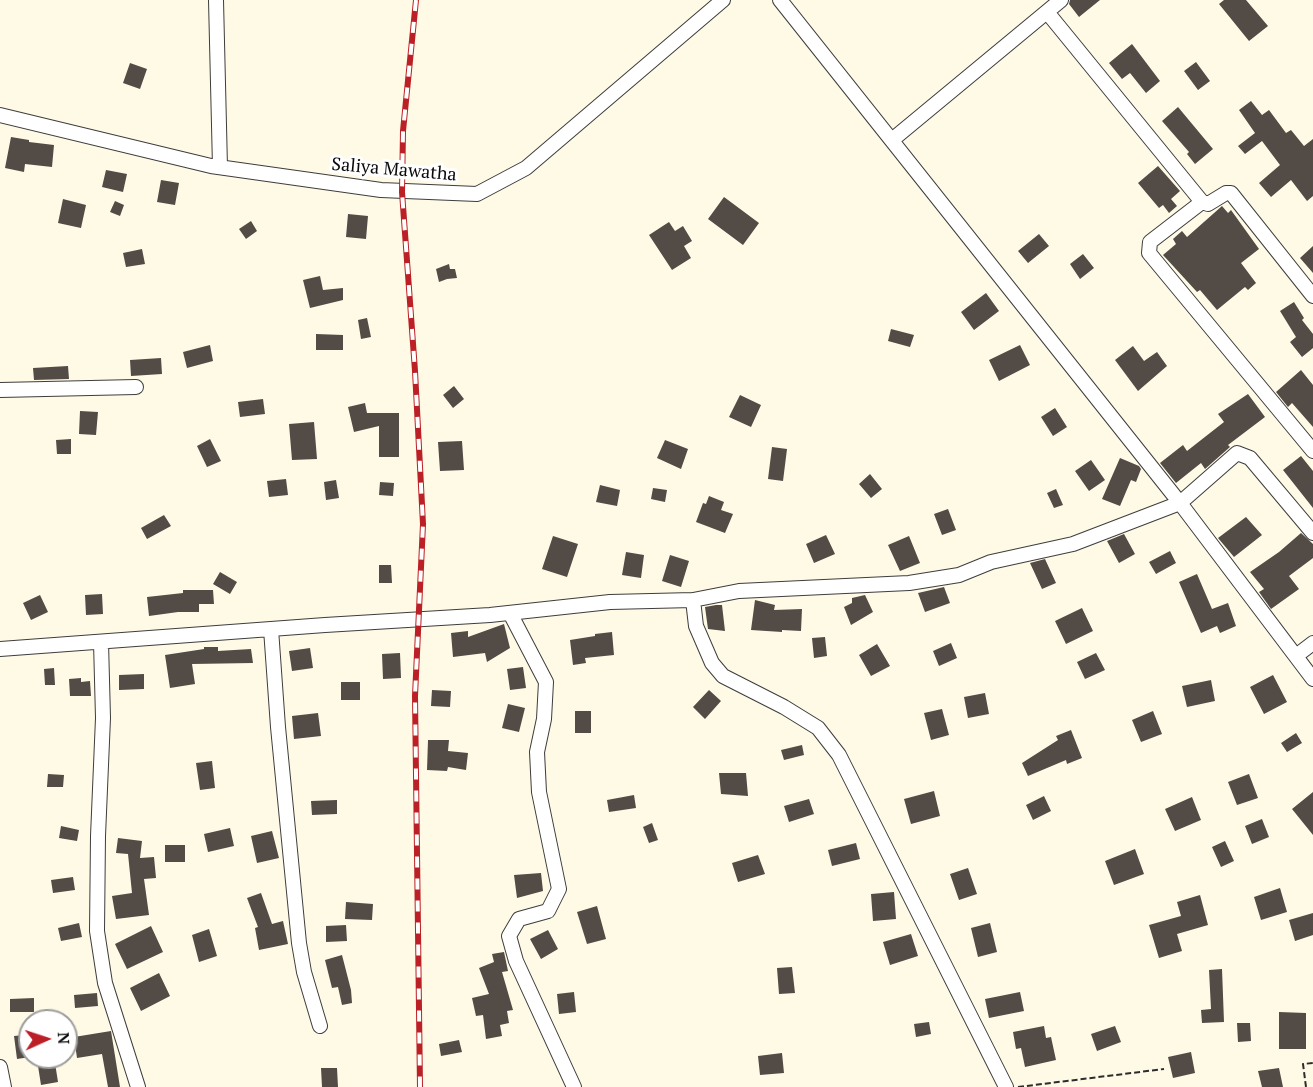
<!DOCTYPE html>
<style>
body{margin:0}
#map{position:relative;width:1313px;height:1087px;overflow:hidden;background:#fffae6;font-family:"PT Serif",serif}
canvas{display:block}
.north{position:absolute;left:18px;top:1009px;width:60px;height:60px;box-sizing:border-box;background:#fff;border:2px solid #9d9d9d;border-radius:50%;rotate:87deg;font-size:16px;font-weight:700;line-height:24px;text-align:center;color:#0a0a0a}
.north::after{content:'';display:block;margin:auto;width:21px;height:27px;background:#bc2027;clip-path:polygon(50% 0,100% 100%,50% 72%,0 100%)}
</style>
<div id="map">
<canvas width="1313" height="1087"></canvas>
<div class="north">N</div>
</div>
<script>
const ctx = document.querySelector('canvas').getContext('2d');
ctx.lineJoin = 'round';
function paint(path, color) { ctx.fillStyle = color; ctx.fill(path, 'evenodd'); }
function trace(path, color, width, dash) { ctx.strokeStyle = color; ctx.lineWidth = width; ctx.lineCap = dash ? 'butt' : 'round'; ctx.setLineDash(dash || []); ctx.stroke(path); }
function label(font, color, halo, rows, align = 'center') {
  ctx.font = font + ' "PT Serif",serif'; ctx.lineWidth = 6; ctx.setLineDash([]); ctx.textBaseline = 'middle'; ctx.strokeStyle = halo; ctx.fillStyle = color; for (const [text, x, y, turn = 0] of rows) {
    ctx.save(); ctx.translate(x, y); ctx.rotate((+turn || 0) * Math.PI / 180); ctx.textAlign = isNaN(turn) ? turn : align; if (halo) ctx.strokeText(text, 0, 0); ctx.fillText(text, 0, 0); ctx.restore();
  }
}
paint(new Path2D(`
 M1070 0H1100L1079 17 1069 4Z
 M1224 0H1246L1268 26 1249 41 1219 4Z
 M1132 44 1160 81 1146 93 1130 73 1122 79 1109 63Z
 M1196 62 1210 81 1198 90 1184 71Z
 M130 63 147 69 140 89 123 83Z
 M1251 101 1262 115 1269 110 1286 133 1291 130 1304 146 1313 139V196L1307 201 1291 180 1271 197 1259 183 1280 165 1262 141 1245 154 1238 146 1255 133 1239 110Z
 M1178 107 1213 149 1195 164 1187 154 1189 152 1162 121Z
 M11 137 29 140V142L54 145 52 167 25 164 24 172 5 168Z
 M1158 166 1180 191 1171 199 1177 206 1169 213 1163 205 1159 208 1138 183Z
 M106 170 127 174 123 192 102 187Z
 M161 180 179 183 175 205 157 202Z
 M724 197 759 223 743 245 708 219Z
 M63 199 86 205 81 228 58 223Z
 M115 201 124 205 120 216 110 212Z
 M1222 206 1228 213 1231 210 1259 249 1241 263 1256 283 1248 290 1245 287 1217 310 1200 290 1197 292 1163 255 1176 244 1173 239 1182 231 1187 237Z
 M348 214 368 216 366 239 346 237Z
 M251 221 257 231 246 239 239 229Z
 M669 222 675 231 683 226 692 241 684 246 691 258 672 270 649 235Z
 M1039 234 1049 246 1028 263 1018 251Z
 M1313 246V273L1300 258Z
 M142 249 145 264 126 267 123 253Z
 M1083 254 1094 268 1080 279 1070 264Z
 M449 264 450 269H455L457 278 447 279 439 282 436 269Z
 M320 276 323 290 343 288V300L310 308 303 280Z
 M986 293 999 311 974 330 961 312Z
 M1294 302 1304 318 1302 320 1313 334V348L1302 357 1290 342 1296 337 1280 311Z
 M367 318 371 337 361 339 358 320Z
 M891 329 914 335 910 347 888 341Z
 M316 334 343 335V350H316Z
 M210 345 213 361 187 368 183 352Z
 M1020 345 1030 365 999 381 989 360Z
 M1133 346 1144 361 1157 352 1167 366 1138 391 1115 360Z
 M161 358 162 374 131 376 130 360Z
 M68 366 69 379 34 380 33 368Z
 M1301 370 1313 385V427L1292 403 1288 407 1276 392Z
 M454 386 464 399 453 408 443 395Z
 M1248 394 1265 417 1228 445 1230 447 1205 469 1201 463 1176 483 1160 463 1183 445 1187 451 1224 422 1218 414Z
 M740 395 761 405 751 427 729 417Z
 M263 399 265 414 240 417 238 402Z
 M365 403 367 413H399V457H379V426L354 432 348 407Z
 M1055 408 1067 427 1053 436 1041 417Z
 M80 411 98 412 96 435 79 434Z
 M314 422 317 459 292 460 289 424Z
 M71 439V454H57L56 440Z
 M210 439 221 461 207 467 197 446Z
 M665 440 688 449 681 469 657 458Z
 M462 441 464 470 440 471 438 442Z
 M772 447 787 449 783 481 768 479Z
 M1301 456 1313 471V508L1283 470Z
 M1120 458 1139 466 1141 469 1136 482 1131 480 1120 506 1102 499Z
 M1091 460 1105 480 1089 491 1075 471Z
 M870 474 882 489 871 498 859 484Z
 M286 479 288 495 269 497 267 481Z
 M336 480 339 498 326 500 324 482Z
 M380 482 394 483 393 496 379 495Z
 M600 485 620 490 617 506 596 502Z
 M653 488 667 490 665 502 651 499Z
 M1056 489 1063 505 1054 508 1047 493Z
 M709 496 724 502 721 510 733 514 725 533 696 522 703 503 706 504Z
 M948 509 956 530 942 535 934 514Z
 M164 515 171 526 147 539 141 528Z
 M1246 517 1262 535 1234 557 1218 538Z
 M1301 533 1313 544V558L1289 576 1299 589 1271 609 1259 592 1264 589 1250 572 1279 552Z
 M1124 534 1135 554 1119 563 1107 541Z
 M826 535 835 554 814 563 806 544Z
 M553 536 578 544 567 577 542 569Z
 M909 536 920 563 900 571 888 545Z
 M1170 551 1176 563 1156 574 1149 562Z
 M626 552 644 555 641 578 622 575Z
 M670 555 689 561 681 587 662 581Z
 M1045 559 1056 583 1042 589 1030 563Z
 M379 565H391L392 583H379Z
 M220 572 237 582 230 594 213 584Z
 M1197 574 1212 609 1228 603 1236 626 1220 633 1217 626 1201 633 1179 582Z
 M944 587 950 603 925 612 918 593Z
 M183 590H213L214 604H199V612H178L149 616 147 597 183 593Z
 M102 594 103 614 86 615 85 595Z
 M40 595 48 612 31 620 23 603Z
 M865 595 873 612 851 625 844 607 852 603V598Z
 M755 600 775 605 774 610 802 609 801 631 782 630V632L751 630Z
 M716 605H722L725 631 708 629 705 607Z
 M1082 608 1093 631 1066 644 1055 621Z
 M504 624 510 648 487 662 485 653 453 657 451 633 468 631V637Z
 M612 632 614 655 585 658 586 663 573 665 570 640 595 636V634Z
 M825 637 827 656 814 658 812 638Z
 M951 643 957 658 939 666 933 651Z
 M877 644 890 666 871 676 859 655Z
 M204 647H218V651L251 649 253 663 192 664 195 684 170 688 165 655 204 649Z
 M310 648 313 668 292 671 289 651Z
 M400 653 401 678 383 679 382 654Z
 M1096 653 1105 670 1085 679 1077 662Z
 M523 667 526 688 510 690 507 669Z
 M54 668 55 685H45L44 669Z
 M144 674V689L119 690V675Z
 M1273 675 1287 702 1264 714 1250 687Z
 M81 678V682L90 681 91 696H70L69 679Z
 M1211 680 1215 701 1187 707 1182 686Z
 M341 682H360V700H341Z
 M432 690 451 691 450 707 431 706Z
 M709 690 721 701 705 719 693 707Z
 M985 693 989 714 968 718 964 697Z
 M508 704 525 708 519 732 502 728Z
 M942 709 949 735 931 740 924 713Z
 M575 711H591V733H575Z
 M1153 711 1162 734 1141 742 1132 720Z
 M318 713 321 736 294 739 292 716Z
 M1071 730 1082 758 1067 764 1066 760 1028 776 1022 763 1058 740 1056 736Z
 M1296 733 1302 743 1287 752 1281 743Z
 M428 740H449L448 751 468 753 466 770 448 767 447 771 427 770Z
 M802 745 804 755 784 760 781 750Z
 M212 761 215 788 200 790 196 763Z
 M719 773H746L748 796 721 794Z
 M48 774 64 775 63 787H47Z
 M1249 774 1258 798 1237 805 1228 782Z
 M934 791 940 816 911 824 904 799Z
 M1313 792V835L1292 809Z
 M634 795 636 808 609 812 607 800Z
 M1044 796 1051 811 1033 820 1026 805Z
 M1192 797 1201 820 1175 831 1165 809Z
 M809 799 814 814 789 822 784 806Z
 M337 800V814L312 815 311 801Z
 M1262 819 1269 837 1252 844 1245 826Z
 M652 823 658 840 649 843 643 827Z
 M61 826 79 830 77 841 59 838Z
 M230 828 234 846 208 852 204 834Z
 M272 831 279 858 257 863 251 836Z
 M118 838 142 841 140 858 154 857 156 878 144 879 149 915 116 919 112 896 132 893 128 854 116 853Z
 M1225 841 1234 861 1221 867 1212 847Z
 M856 843 860 859 832 866 828 850Z
 M165 845H185V862H165Z
 M1135 849 1144 874 1114 885 1105 861Z
 M758 855 765 874 738 882 732 863Z
 M968 868 977 894 959 900 950 874Z
 M541 873 543 891 517 898 514 875Z
 M73 877 75 890 53 893 51 880Z
 M1280 888 1287 912 1261 920 1254 897Z
 M894 892 896 919 873 921 871 894Z
 M261 893 272 924 283 921 288 944 259 950 255 928 258 927 247 898Z
 M1200 895 1208 925 1177 934 1182 951 1159 958 1149 925 1181 916 1177 902Z
 M346 902 373 904 372 920 345 919Z
 M597 906 606 939 587 944 577 912Z
 M1313 913V935L1295 941 1289 920Z
 M79 923 82 937 61 941 58 928Z
 M990 923 997 952 978 957 971 928Z
 M346 925 347 941 326 942V926Z
 M151 926 163 952 127 969 115 944Z
 M209 929 217 956 199 962 192 935Z
 M548 930 558 949 541 959 530 939Z
 M911 934 918 956 890 965 883 942Z
 M504 952 508 971 502 972 513 1010 507 1011 509 1023 500 1025 502 1036 486 1039 483 1015 476 1016 472 998 489 994 479 968 494 962 492 954Z
 M342 955 351 990 352 1003 342 1005 338 987 332 988 325 960Z
 M792 967 795 993 779 994 777 968Z
 M1222 969 1224 1022 1202 1023 1201 1010 1211 1009 1209 970Z
 M159 973 170 996 141 1011 130 988Z
 M574 992 576 1012 559 1014 557 994Z
 M1020 992 1024 1011 989 1018 985 999Z
 M97 993 98 1006 75 1008 74 995Z
 M34 998V1012H10V999Z
 M1279 1012 1306 1013V1049H1279Z
 M929 1022 931 1034 916 1037 914 1024Z
 M1237 1023H1250L1251 1041 1238 1042Z
 M1044 1026 1046 1038 1051 1037 1056 1060 1025 1067 1021 1048 1016 1049 1013 1032Z
 M1115 1026 1121 1042 1097 1051 1091 1034Z
 M111 1031 120 1087H108L102 1054 77 1058 74 1037Z
 M24 1035 25 1043 30 1042V1057L17 1059 14 1036Z
 M459 1040 462 1052 441 1056 439 1044Z
 M1191 1052 1195 1073 1173 1078 1168 1057Z
 M782 1053 784 1073 760 1075 758 1056Z
 M55 1063 58 1082 41 1085 38 1066Z
 M321 1068H337L338 1087H322Z
 M1279 1068 1283 1087H1262L1258 1071Z`), '#524b46');
const street = new Path2D(`
 M216 0 220 167
 M780 0 1180 503 1313 679
 M1047 12 1202 202 1208 204 1226 193H1231L1313 296
 M0 115 211 166 381 190 477 194 526 168 723 0
 M892 140 1061 0
 M1202 202 1150 242 1149 253 1313 451
 M0 390 136 387
 M693 600 696 626 712 663 723 676 784 707 818 728 839 755 1006 1087
 M510 613 546 682 544 719 537 752 539 792 559 889 548 911 519 919 509 936 516 961 574 1087
 M271 629 278 727 299 943 304 972 320 1026
 M101 642 103 718 98 836 97 931 105 983 138 1087
 M0 649 325 625 490 615 610 602 693 600 739 591 909 583 959 575 991 562 1073 544 1180 503 1237 453 1250 458 1313 533
 M1296 656 1313 643
 M0 1067 4 1087`);
trace(street, '#3d3d3d', 16);
trace(new Path2D(`
 M1018 1087 1164 1069
 M1306 1087 1303 1064 1313 1063`), '#2c2c2c', 2, [6, 3]);
trace(street, '#fff', 14);
const rail = new Path2D(`
 M416 0 403 131 402 192 415 371 423 524 415 696 420 1087`);
trace(rail, '#bc2027', 6);
trace(rail, '#fff', 4, [11]);
label('18px', '#0a0a0a', '#fff', [
 ["Saliya Mawatha",394,170,5]
]);
</script>
